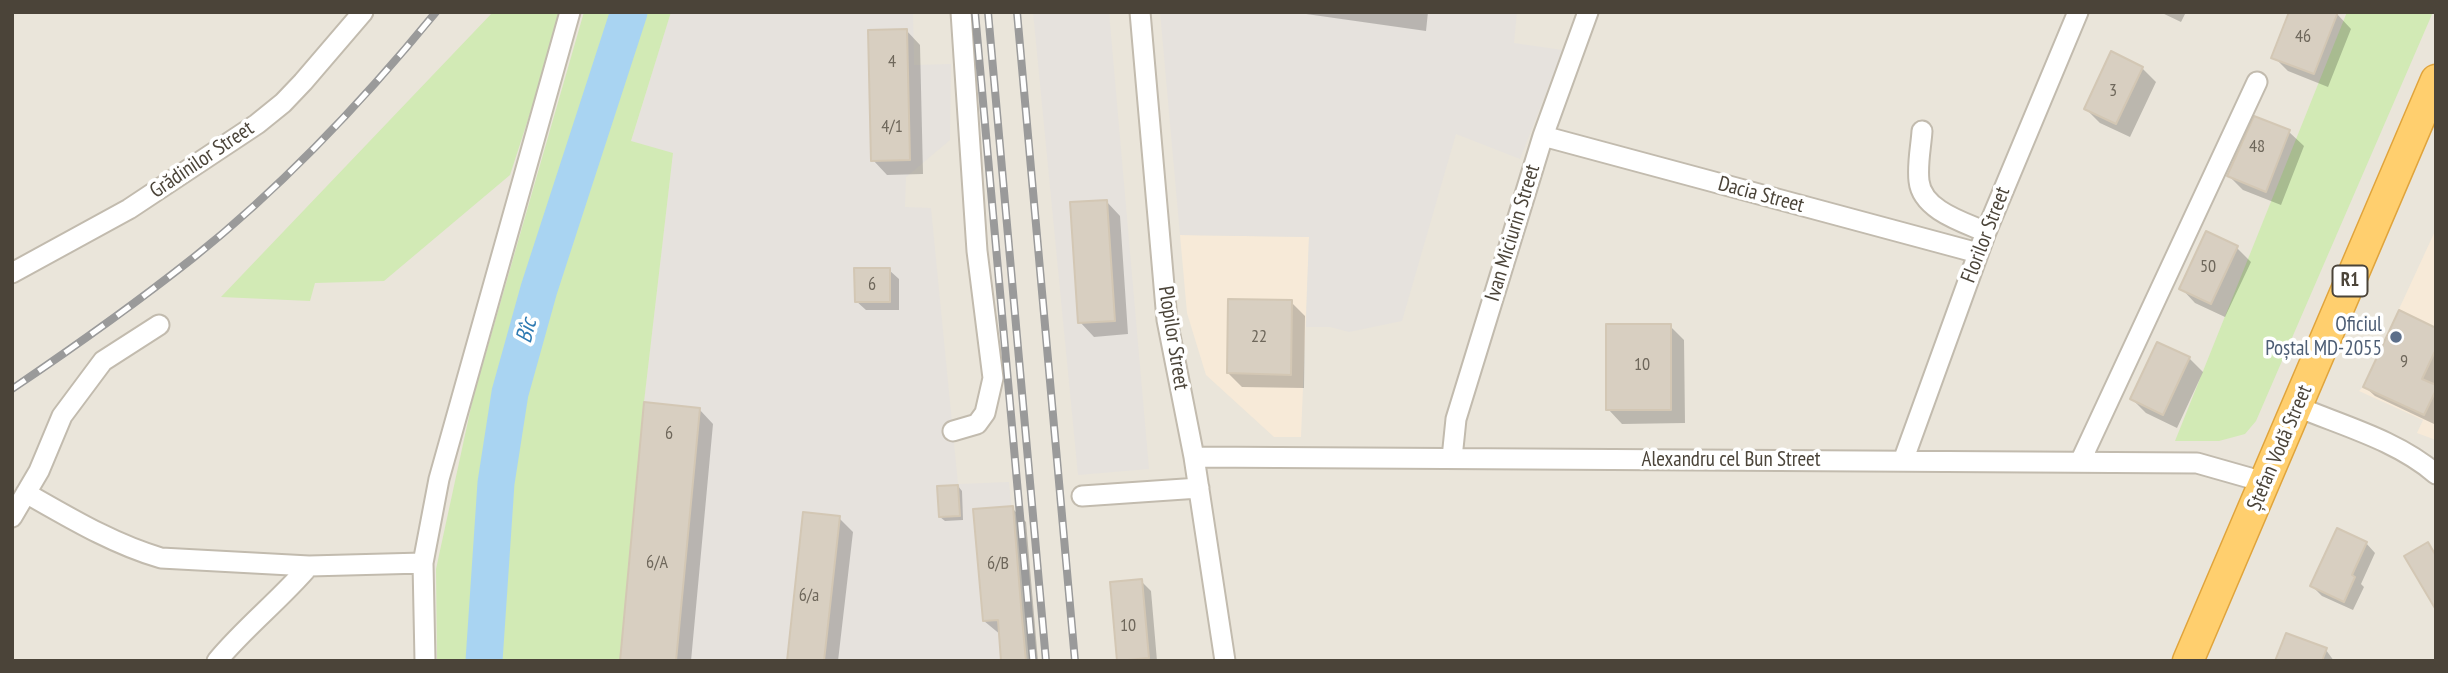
<!DOCTYPE html>
<meta charset="utf-8">
<style>
body{margin:0}
#map{position:relative;width:2448px;height:673px;overflow:hidden;background:#f6f3ec;font-family:"PT Sans Narrow",sans-serif}
canvas{display:block}
.frame{position:absolute;inset:0;border:14px solid #4b4439;pointer-events:none}
</style>
<div id="map">
<canvas width="2448" height="673"></canvas>
<div class="frame"></div>
</div>
<script>
const ctx = document.querySelector('canvas').getContext('2d');
ctx.lineJoin = 'round';
function paint(path, color) { ctx.fillStyle = color; ctx.fill(path, 'evenodd'); }
function trace(path, color, width, dash) { ctx.strokeStyle = color; ctx.lineWidth = width; ctx.lineCap = dash ? 'butt' : 'round'; ctx.setLineDash(dash || []); ctx.stroke(path); }
function label(font, color, halo, rows, align = 'center') {
  ctx.font = font + ' "PT Sans Narrow",sans-serif'; ctx.lineWidth = 7; ctx.setLineDash([]); ctx.textBaseline = 'middle'; ctx.strokeStyle = halo; ctx.fillStyle = color; for (const [text, x, y, turn = 0] of rows) {
    ctx.save(); ctx.translate(x, y); ctx.rotate((+turn || 0) * Math.PI / 180); ctx.textAlign = isNaN(turn) ? turn : align; if (halo) ctx.strokeText(text, 0, 0); ctx.fillText(text, 0, 0); ctx.restore();
  }
}
paint(new Path2D(`
 M12 12H2436V661H12Z`), '#eae5da');
paint(new Path2D(`
 M2436 229V440L2417 433 2423 420 2359 391 2363 387Z
 M1180 235 1309 237 1301 437H1274L1206 375 1187 313Z`), '#f7ead8');
paint(new Path2D(`
 M671 12H913L914 65 951 64 950 140 906 177 905 207 931 208 958 484 1009 482 1026 661H620L644 402 673 154 631 142Z
 M1033 12H1109L1149 469 1078 475Z
 M1160 12H1517L1514 43 1563 50 1520 159 1456 134 1402 321 1349 332 1330 327H1306L1309 237 1180 235Z`), '#e6e2dd');
paint(new Path2D(`
 M493 12H563L510 175 384 281 315 283 310 301 221 297Z
 M584 12H671L631 141 673 153 644 402 620 661H437L436 569 473 398Z
 M2347 12H2433L2256 421 2245 434 2219 441H2175Z`), '#d2eab5');
paint(new Path2D(`
 M1292 12H1428L1426 31Z
 M2160 12H2186L2181 22Z
 M2337 14 2351 29 2328 87 2288 71 2274 57Z
 M906 30 920 45 923 174 887 175 873 160Z
 M2142 68 2156 82 2130 137 2100 123 2086 109Z
 M2255 119 2289 132 2304 146 2281 205 2243 190 2229 176Z
 M1106 201 1120 216 1128 334 1094 337 1080 322Z
 M2237 248 2251 262 2225 317 2195 303 2181 288Z
 M889 270 899 279V310H866L856 301Z
 M1291 302 1305 316 1304 388 1242 387 1228 373Z
 M1670 326 1684 340 1685 423 1622 424 1608 409Z
 M2436 329V379L2433 386 2436 387V419L2434 424 2375 396 2365 387Z
 M2189 358 2203 372 2177 428 2146 413 2132 399Z
 M699 409 713 424 691 661H621Z
 M958 486 962 491 963 520 945 521 940 517Z
 M1012 508 1026 522 1038 661H1003L1001 635 984 621Z
 M839 518 853 532 838 661H788Z
 M2366 543 2375 553 2361 584 2364 587 2353 610 2322 596 2312 586Z
 M1141 581 1151 591 1157 661H1118Z
 M2326 650 2334 661H2277Z`), '#0003');
trace(new Path2D(`
 M484 661 496 483 510 393 539 289 629 12`), '#a9d4f2', 37);
const building = new Path2D(`
 M2289 12H2338L2314 74 2271 58Z
 M907 29 910 160 871 161 868 30Z
 M2111 51 2143 67 2116 124 2084 109Z
 M2254 116 2290 130 2266 192 2227 176Z
 M1107 200 1115 321 1078 323 1070 202Z
 M2206 231 2238 246 2211 304 2179 289Z
 M854 268H890V302H855Z
 M1228 299 1292 300 1291 375 1227 373Z
 M2399 310 2436 328V349L2422 379 2436 385V390L2424 415 2363 387Z
 M1606 324H1671V410H1606Z
 M2157 342 2190 357 2163 415 2130 399Z
 M644 402 700 408 676 661H620Z
 M958 485 960 516 939 517 937 486Z
 M1013 506 1022 618 1026 661H1001L998 620 983 621 973 509Z
 M803 512 840 516 824 661H787Z
 M2337 528 2367 542 2352 575 2355 577 2344 602 2310 586Z
 M2428 542 2436 556V610L2404 556Z
 M1142 579 1149 658 1117 661 1110 582Z
 M2286 633 2327 648 2322 661H2275Z`);
paint(building, '#d8cfc1');
trace(building, '#d3c7b4', 2);
const minor = new Path2D(`
 M1140 12 1167 320 1194 457 1225 661
 M1922 131C1921 147 1917 164 1919 181 1922 210 1963 222 1986 232
 M1543 136 1978 253
 M12 273 129 209 257 124 283 103 303 82 363 12
 M2298 407C2344 426 2398 441 2436 474
 M953 431 977 424 985 413 993 378 977 251 961 12
 M1194 457 2197 463 2264 482
 M1452 458 1456 419 1543 136 1588 12
 M1903 461 1986 232 2078 12
 M2080 462 2257 82
 M26 493C70 518 113 544 161 558L309 566 423 563
 M1082 496 1199 488
 M12 517 39 471 62 416 103 361 159 325
 M217 661C245 627 280 600 309 566
 M425 661 423 563 439 479 570 12`);
const highway = new Path2D(`
 M2188 661 2436 80`);
trace(minor, '#c2bbae', 23);
trace(highway, '#e0a43c', 33);
trace(minor, '#fff', 19);
trace(highway, '#ffcf6e', 30);
const rail = new Path2D(`
 M975 12 1033 661
 M988 12 1046 661
 M1017 12 1075 661
 M12 389C74 347 135 304 193 258 283 186 364 100 436 12`);
trace(rail, '#9a9a9a', 8);
trace(rail, '#fff', 5, [16]);
for (const [x, y, r, color] of [
 [2396,337,7,"#5c6f8a"]
]) { const dot = new Path2D(); dot.arc(x, y, r, 0, 2 * Math.PI); ctx.fillStyle = color; ctx.fill(dot); trace(dot, '#fff', 2.5); }
label('18px', '#6e675b', null, [
 ["46",2303,37],
 ["4",892,62],
 ["3",2113,91],
 ["4/1",892,127],
 ["48",2257,147],
 ["50",2208,267],
 ["6",872,285],
 ["22",1259,337],
 ["9",2404,362],
 ["10",1642,365],
 ["6",669,434],
 ["6/A",657,563],
 ["6/B",998,564],
 ["6/a",809,596],
 ["10",1128,626]
]);
for (const [x, y, w] of [
 [2350,281,35]
]) { const box = new Path2D(); box.roundRect(x - w / 2, y - 15.5, w, 31, 5); ctx.fillStyle = '#fff'; ctx.fill(box); trace(box, '#4b4439', 2); }
label('bold 19px', '#4b4439', null, [
 ["R1",2350,281]
]);
label('21px', '#4b4439', '#fff', [
 ["Grădinilor Street",202,160,-34],
 ["Dacia Street",1761,195,15],
 ["Ivan Miciurin Street",1513,233,-73],
 ["Florilor Street",1986,235,-69],
 ["Plopilor Street",1173,338,81],
 ["Ștefan Vodă Street",2280,448,-67],
 ["Alexandru cel Bun Street",1731,460]
]);
label('21px', '#4e5e75', '#fff', [
 ["Oficiul",2382,325],
 ["Poștal MD-2055",2382,349]
], 'right');
label('italic 23px', '#2e7ab2', '#fff', [
 ["Bîc",527,331,-75]
]);
</script>
